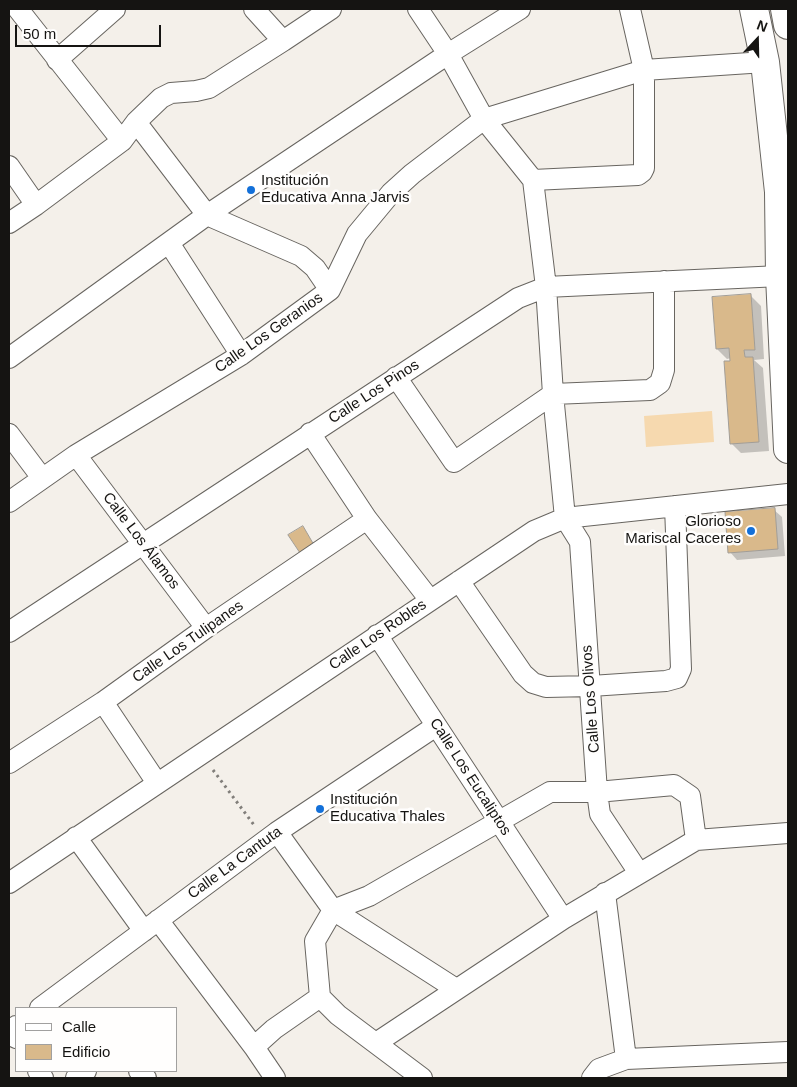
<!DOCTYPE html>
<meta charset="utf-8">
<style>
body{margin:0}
#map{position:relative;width:797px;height:1087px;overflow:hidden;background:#f4f0ea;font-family:Helvetica,sans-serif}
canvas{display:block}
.frame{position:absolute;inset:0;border:10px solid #151412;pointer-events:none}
.legend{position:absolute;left:15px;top:1007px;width:162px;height:65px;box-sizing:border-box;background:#fffefd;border:1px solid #a1a09f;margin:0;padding:6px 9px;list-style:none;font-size:15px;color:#151412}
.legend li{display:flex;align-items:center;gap:10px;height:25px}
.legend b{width:25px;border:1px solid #a1a09f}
.north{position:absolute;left:732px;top:15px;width:50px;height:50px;-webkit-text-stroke:4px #fffefd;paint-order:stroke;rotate:21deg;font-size:14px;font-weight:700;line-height:20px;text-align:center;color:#151412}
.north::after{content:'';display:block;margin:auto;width:18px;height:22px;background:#151412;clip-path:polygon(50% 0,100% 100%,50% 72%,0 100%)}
.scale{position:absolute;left:15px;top:25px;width:146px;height:22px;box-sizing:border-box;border:2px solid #151412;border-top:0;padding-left:6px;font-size:15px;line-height:18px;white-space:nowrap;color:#151412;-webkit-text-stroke:4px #fffefd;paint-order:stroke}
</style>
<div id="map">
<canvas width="797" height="1087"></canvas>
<div class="frame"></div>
<ul class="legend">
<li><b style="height:6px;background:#fff"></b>Calle</li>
<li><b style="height:14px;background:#d9b98b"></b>Edificio</li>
</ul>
<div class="north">N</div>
<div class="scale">50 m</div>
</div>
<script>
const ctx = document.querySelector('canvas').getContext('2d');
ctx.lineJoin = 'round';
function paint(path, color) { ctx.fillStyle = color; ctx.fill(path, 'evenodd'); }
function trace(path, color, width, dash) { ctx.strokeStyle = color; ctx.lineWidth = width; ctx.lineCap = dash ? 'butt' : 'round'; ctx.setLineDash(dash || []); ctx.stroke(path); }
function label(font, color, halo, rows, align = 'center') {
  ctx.font = font + ' Helvetica,sans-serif'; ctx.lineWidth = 5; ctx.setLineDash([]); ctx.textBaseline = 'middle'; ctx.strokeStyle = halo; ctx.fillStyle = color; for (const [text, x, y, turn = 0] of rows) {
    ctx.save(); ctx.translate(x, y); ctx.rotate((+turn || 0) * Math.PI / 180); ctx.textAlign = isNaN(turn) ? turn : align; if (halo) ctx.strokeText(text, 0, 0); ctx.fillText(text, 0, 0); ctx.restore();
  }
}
paint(new Path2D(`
 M712 411 714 442 646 447 644 416Z`), '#f6d9af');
paint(new Path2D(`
 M751 296 761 306 764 359 754 360 763 368 769 451 741 453 731 443V358L727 359 717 349Z
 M774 510 782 517 785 556 737 560 730 552Z`), '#0003');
const building = new Path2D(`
 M751 294 755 350H744L745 357H753L759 442 730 444 724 361H730L729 348 716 349 712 297Z
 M775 508 778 549 728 553 725 512Z
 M303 526 314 545 300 553 288 535Z`);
paint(building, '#d9b98b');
trace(building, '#a19d97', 1);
const street = new Path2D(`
 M18 9 122 141
 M254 9 283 41
 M418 9 448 54 484 119 533 180 546 287 553 394 565 518 580 542 597 792 600 814 639 873
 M57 60 115 9
 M136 122 207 215 301 256 315 268 330 290
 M9 166 36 205
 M533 180 638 175 642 172 644 168V70L630 9
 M9 223 36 205 122 141 136 122 161 98 171 93 196 91 209 88 283 41 331 9
 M169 243 241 355
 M9 358 207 215 448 54 520 9
 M396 377 454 462 553 394 650 390 660 383 664 370V281
 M310 433 367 519 430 600
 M9 434 42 478
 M76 455 206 628
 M9 502 76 455 241 355 330 290 357 234 391 193 412 174 484 119 644 70 765 62
 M459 581 523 674 533 683 546 687 591 686 666 681 677 678 681 669 675 506
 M9 632 518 298 546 287 780 276
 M377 635 563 919
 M103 702 157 783
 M9 763 103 702 206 628 367 519
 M277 832 333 910 456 989
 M76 837 144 931
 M9 883 534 531 565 518 788 494
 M605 893 626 1059
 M158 920 254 1047
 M40 1008 277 832 436 726
 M16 1026 11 1030 16 1038
 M376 1043 563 919 696 840 788 833
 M38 1071 43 1078
 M139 1071 146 1078
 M76 1078 86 1071
 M275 1078 254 1047 274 1029 320 997
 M422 1078 338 1015 320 997 315 941 333 910 369 896 550 792H597L674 785 690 796 696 840
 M592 1078 599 1069 626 1059 788 1052`);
const secondary = new Path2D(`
 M754 9 765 62 779 192 780 276 788 449
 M785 9 788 25`);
trace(street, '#686560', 22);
trace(secondary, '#686560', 30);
trace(new Path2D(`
 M213 770 254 825`), '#817e7a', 3, [2.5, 4]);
trace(street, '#fff', 20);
trace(secondary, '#fff', 28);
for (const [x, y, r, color] of [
 [251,190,5,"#1370d9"],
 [751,531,5,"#1370d9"],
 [320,809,5,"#1370d9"]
]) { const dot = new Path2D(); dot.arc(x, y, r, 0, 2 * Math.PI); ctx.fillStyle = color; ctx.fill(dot); trace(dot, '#fffefd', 2); }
label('15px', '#151412', '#fffefd', [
 ["Institución",261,181],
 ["Educativa Anna Jarvis",261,198],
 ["Glorioso",741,522,"right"],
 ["Mariscal Caceres",741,539,"right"],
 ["Institución",330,800],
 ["Educativa Thales",330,817]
], 'left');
label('15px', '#151412', '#fffefd', [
 ["Calle Los Geranios",269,333,-35],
 ["Calle Los Pinos",374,392,-33],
 ["Calle Los Álamos",141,541,53],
 ["Calle Los Robles",378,635,-34],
 ["Calle Los Tulipanes",188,642,-35],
 ["Calle Los Olivos",591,699,-94],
 ["Calle Los Eucaliptos",470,777,57],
 ["Calle La Cantuta",235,863,-36]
]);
</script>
